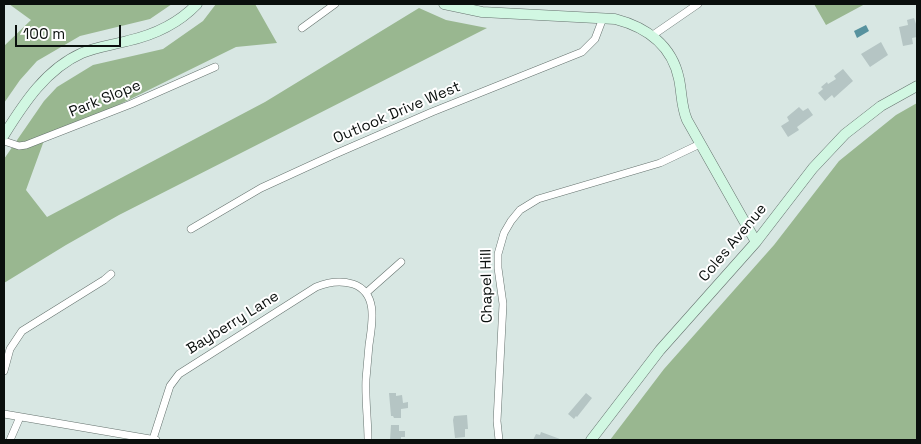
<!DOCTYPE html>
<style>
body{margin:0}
#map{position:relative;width:921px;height:444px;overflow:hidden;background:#d8e7e3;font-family:"Space Grotesk",sans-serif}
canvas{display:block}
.frame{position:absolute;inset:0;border:5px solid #0a0f0d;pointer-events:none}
.scale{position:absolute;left:15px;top:25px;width:106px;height:22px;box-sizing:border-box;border:2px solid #0a0f0d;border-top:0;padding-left:6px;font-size:15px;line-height:18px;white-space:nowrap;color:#0a0f0d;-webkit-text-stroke:4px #fff;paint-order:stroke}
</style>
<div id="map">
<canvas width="921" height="444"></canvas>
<div class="frame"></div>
<div class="scale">100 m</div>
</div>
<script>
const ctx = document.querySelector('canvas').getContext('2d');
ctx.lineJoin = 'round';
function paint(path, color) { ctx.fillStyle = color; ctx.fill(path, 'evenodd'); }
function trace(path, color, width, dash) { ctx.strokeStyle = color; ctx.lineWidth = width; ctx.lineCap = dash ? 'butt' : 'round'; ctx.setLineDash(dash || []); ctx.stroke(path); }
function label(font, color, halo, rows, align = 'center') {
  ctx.font = font + ' "Space Grotesk",sans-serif'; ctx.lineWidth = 4; ctx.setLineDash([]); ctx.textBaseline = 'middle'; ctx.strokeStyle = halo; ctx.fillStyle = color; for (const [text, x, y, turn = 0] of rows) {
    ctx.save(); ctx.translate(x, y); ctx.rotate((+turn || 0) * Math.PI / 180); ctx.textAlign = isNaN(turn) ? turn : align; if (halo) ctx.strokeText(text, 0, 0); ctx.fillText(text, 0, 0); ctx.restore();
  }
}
paint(new Path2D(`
 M9 4H172L150 19 80 36 37 61 20 80 4 103V46L31 20Z
 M216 4H255L277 43 236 47 104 112 46 135 26 190 47 217 265 102 419 8 446 20 487 28 119 215 66 245 4 283V159L44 101 57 87 93 65 163 49 203 21Z
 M814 4H865L826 25Z
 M917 103V440H610L664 369 774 245 839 161 896 115Z`), '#99b790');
paint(new Path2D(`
 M866 25 869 31 857 38 854 31Z`), '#57929e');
paint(new Path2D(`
 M914 18 916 24H917V37L912 38 913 44 903 46 899 27 908 25 907 20Z
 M881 42 888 55 870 67 861 54Z
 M843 69 853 81 834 98 832 95 825 101 818 93 823 89 821 87 827 82 828 84 836 79 834 76Z
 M799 107 803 111 808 108 813 115 797 127 799 130 788 137 781 126 789 121 787 117Z
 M389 393H396V396L402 395 403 403 408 402V408L401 409V418H394L393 416H391Z
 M586 393 592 398 577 417 576 416 574 419 568 414Z
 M467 415 468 429H465V437L455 438 453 420 454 416Z
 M391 425H399V431H405V437H401V440H390Z
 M541 432 560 439V440H533L536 434 540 435Z`), '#b5c5c4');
const street = new Path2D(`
 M302 28 335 4
 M653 35 698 4
 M4 141 19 146 26 145 131 104 215 67
 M191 229 261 188 333 155 432 112 582 52 595 39 603 18
 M366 293 401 262
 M4 371 10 349 22 331 104 280 111 274
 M4 414 156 440
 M153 439 170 386 179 374 316 287C328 282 340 280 353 284 379 293 372 324 369 345 368 356 367 367 366 379 365 399 368 420 368 440
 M10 440 20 417
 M499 440 497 421 503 304 498 268V254L504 233 511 221 520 210 538 199 660 163 700 144`);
const secondary = new Path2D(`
 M444 4 482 12 615 19C646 27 672 45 679 79 682 93 681 106 687 120L756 242
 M4 135C24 103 46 69 82 53 96 47 112 45 127 41 154 35 178 24 197 4
 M591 440 660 350 756 242 813 168 845 134 881 106 917 86`);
trace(street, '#65726e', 8);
trace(secondary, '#65726e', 11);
trace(street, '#fff', 7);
trace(secondary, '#d1f7e2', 10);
label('15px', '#0a0f0d', '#fff', [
 ["Park Slope",105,99,-22],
 ["Outlook Drive West",397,113,-23],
 ["Coles Avenue",733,243,-50],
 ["Chapel Hill",487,286,-91],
 ["Bayberry Lane",233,323,-32]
]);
</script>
